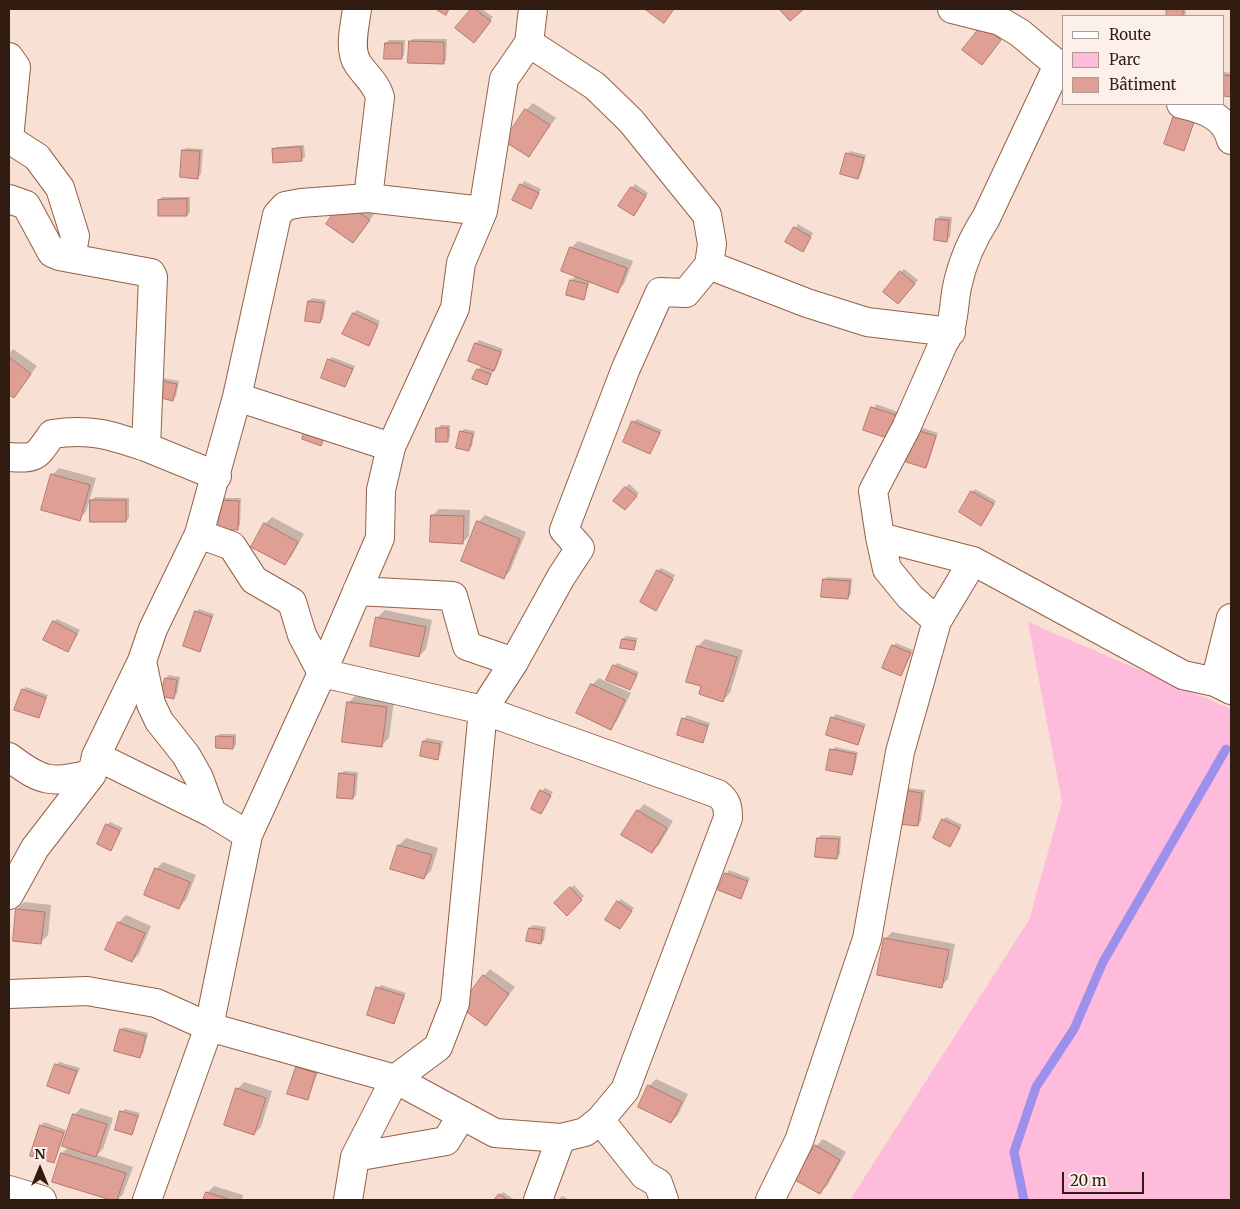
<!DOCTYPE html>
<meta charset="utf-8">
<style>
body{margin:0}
#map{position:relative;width:1240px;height:1209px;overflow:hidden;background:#f8e0d4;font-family:Merriweather,serif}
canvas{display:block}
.frame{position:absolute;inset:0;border:10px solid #311c11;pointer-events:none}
.legend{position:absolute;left:1062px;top:15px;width:162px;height:90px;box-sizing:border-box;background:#fcf0ea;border:1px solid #ab9b93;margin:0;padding:6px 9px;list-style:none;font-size:15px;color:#311c11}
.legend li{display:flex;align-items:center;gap:10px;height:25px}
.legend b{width:25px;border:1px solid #ab9b93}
.north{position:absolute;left:15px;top:1144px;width:50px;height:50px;-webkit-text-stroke:4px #fcf0ea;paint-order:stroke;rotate:0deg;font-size:14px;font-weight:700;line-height:20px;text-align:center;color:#311c11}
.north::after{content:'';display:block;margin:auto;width:18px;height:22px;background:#311c11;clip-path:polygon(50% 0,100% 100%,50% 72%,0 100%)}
.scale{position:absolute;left:1062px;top:1172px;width:82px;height:22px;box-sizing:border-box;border:2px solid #311c11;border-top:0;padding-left:6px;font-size:15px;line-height:18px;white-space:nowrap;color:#311c11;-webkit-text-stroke:4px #fcf0ea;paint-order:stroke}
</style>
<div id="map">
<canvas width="1240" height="1209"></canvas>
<div class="frame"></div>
<ul class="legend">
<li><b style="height:6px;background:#fff"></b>Route</li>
<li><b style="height:14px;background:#febbdb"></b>Parc</li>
<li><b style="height:14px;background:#df9f95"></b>Bâtiment</li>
</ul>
<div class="north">N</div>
<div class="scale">20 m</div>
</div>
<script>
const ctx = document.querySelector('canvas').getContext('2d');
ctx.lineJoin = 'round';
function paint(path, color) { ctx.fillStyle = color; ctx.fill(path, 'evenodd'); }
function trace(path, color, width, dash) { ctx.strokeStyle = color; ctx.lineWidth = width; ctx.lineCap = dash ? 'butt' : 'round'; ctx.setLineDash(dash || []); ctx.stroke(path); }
paint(new Path2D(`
 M1028 622 1231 709V1200H850L1029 920 1062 802Z`), '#febbdb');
paint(new Path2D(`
 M472 9H482L493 17 477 38 457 28Z
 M1167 9H1185L1186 14 1184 16H1168Z
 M983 26 1004 36 985 61Z
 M413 39H447L446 60 443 63 410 42Z
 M389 40H405L404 55 401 58 386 43Z
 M1224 72 1231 73V95H1224Z
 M533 103 556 118 528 155 526 110Z
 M1175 116 1196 119 1183 150Z
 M304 145 305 157 301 160 273 150 277 147Z
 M186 148 203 149 201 174 198 177 183 151Z
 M850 151 866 155 861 174 858 178 847 154Z
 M524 181 541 189 531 208 514 199Z
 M635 184 648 193 637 211 632 188Z
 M350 195 375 213 353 241Z
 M162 197H190V212L187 215 159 200Z
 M940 216 952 217 950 237 947 240 937 219Z
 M798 224 813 233 803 250 787 241Z
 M578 241 633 261 624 284 617 291 590 281 583 298 571 280 576 276 571 248Z
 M904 269 918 280 901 300V272Z
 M312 298 326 300 323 319 320 322 309 301Z
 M357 310 380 321 368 345 354 313Z
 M479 340 503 349 497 366 486 383 478 370 482 365 476 344Z
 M13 349 37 366 14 397 9 393V354Z
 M332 357 355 366 345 386 329 360Z
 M157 377 179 381 176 396 173 399Z
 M876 404 898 412 890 434 865 429Z
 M637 419 662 430 650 453 633 422Z
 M441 425H450V437L447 441 437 429Z
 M920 427 938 433 928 464 925 467 917 431Z
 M464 429 475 431 472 446 468 450 461 432Z
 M59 468 96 478 86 512 79 519 52 475Z
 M629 484 639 493 628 506 626 487Z
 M975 489 996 501 981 524 972 492Z
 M95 497 129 498V518L126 521 91 500Z
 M225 498H241L240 525 237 528 221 501Z
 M439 509 470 510 469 536 462 543 432 516Z
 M485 515 526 532 510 571 503 578 478 522Z
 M272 517 304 534 291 557 284 564 253 546 265 524Z
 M661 568 675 575 656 609 658 571Z
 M827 577 852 578 851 594 848 598 824 580Z
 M199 609 214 614 199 651 196 612Z
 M385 610 432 620 426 649 419 656 371 645 378 617Z
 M57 619 80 630 68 650 54 622Z
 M626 636 638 638 633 649 623 639Z
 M705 639 743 650 730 693 723 700 702 685 688 681 698 646Z
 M896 643 913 650 901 675 893 646Z
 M617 663 639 672 630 689 614 666Z
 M169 675 180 677 177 694 173 697 163 695 166 678Z
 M599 678 631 693 617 721 611 728 592 685Z
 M26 687 48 695 39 716 23 690Z
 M355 696 394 701 389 738 382 745 348 703Z
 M836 714 866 724 857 744 832 718Z
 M687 715 710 723 702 741 684 719Z
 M220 734H236V745L233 748 217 737Z
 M427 738 443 741 440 755 437 758 424 741Z
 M835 747 858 752 854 771 851 774 832 750Z
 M344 771 358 772 356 795 353 798 340 774Z
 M545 788 553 792 541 812 542 791Z
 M907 788 925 790 921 821 918 825 900 822Z
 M644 804 673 821 659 845 652 852 638 811Z
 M946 817 962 825 950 845 943 820Z
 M110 822 123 828 111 849 107 825Z
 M821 835 841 836 840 854 837 858 818 838Z
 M406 838 438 848 431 871 424 878 399 845Z
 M163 862 196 875 186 900 179 907 156 869Z
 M729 870 750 878 741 898 719 890Z
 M574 885 584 896 567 914 556 903Z
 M621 899 634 908 622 925 618 902Z
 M24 902 51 905 48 935 41 942 17 909Z
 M126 915 151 926 139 954 132 961 107 950 119 922Z
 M533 925 546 927 544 940 541 943 530 928Z
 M892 932 955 944 948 979 941 986 885 939Z
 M490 969 515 987 486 1024 484 976Z
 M381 985 406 993 394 1022 378 988Z
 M124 1027 148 1033 143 1053 139 1057 121 1030Z
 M59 1062 80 1068 69 1093 56 1065Z
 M300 1064 319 1070 307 1099 297 1067Z
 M656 1079 688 1094 678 1115 671 1122 649 1086Z
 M244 1082 272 1091 261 1127 254 1134 237 1089Z
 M81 1108 113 1118 103 1149 97 1155 133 1167 123 1194 117 1200 53 1181 62 1153 69 1147 74 1115Z
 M125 1109 140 1113 132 1134 122 1112Z
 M44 1122 66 1130 54 1162 41 1126Z
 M823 1139 846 1152 827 1186 820 1192 816 1146Z
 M214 1186 243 1195 242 1200H204L207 1193Z
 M503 1192 515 1200H496Z
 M562 1196 570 1200H558Z`), '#0003');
trace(new Path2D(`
 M1024 1200 1014 1152 1036 1087 1074 1029 1103 962 1226 749`), '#9d90ed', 9);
const building = new Path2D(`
 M436 9H449L446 15Z
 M471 9H475L491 21 474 43 455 28Z
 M645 9H674L664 23Z
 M782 9H804L790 21 780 10Z
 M1166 9H1183V16H1167Z
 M982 25 1001 40 982 65 962 50Z
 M409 41 444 42V64L408 63Z
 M385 43H402V59H384Z
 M1224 75 1231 76V97L1224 96Z
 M525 109 550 125 529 157 504 141Z
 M1174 115 1194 122 1184 151 1164 144Z
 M301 147 302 161 273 163 272 149Z
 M182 150 200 151 198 179 180 177Z
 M846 153 864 158 858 179 840 174Z
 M520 184 539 193 531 209 512 200Z
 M631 187 646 196 634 216 618 206Z
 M187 199V216H158V200Z
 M342 201 370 220 353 243 326 224Z
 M936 219 949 220 947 242 934 240Z
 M794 227 811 237 803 252 785 242Z
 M570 247 627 268 618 293 561 271Z
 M900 271 915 284 898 304 883 292Z
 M570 280 588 284 584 300 566 295Z
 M308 301 324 303 320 323 305 321Z
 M353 313 378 325 369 346 342 334Z
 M475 343 501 352 494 371 468 361Z
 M9 357 31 374 14 398 9 395Z
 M328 359 353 369 345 387 321 378Z
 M477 369 491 374 487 385 472 379Z
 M153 379 177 384 173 401 157 397Z
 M871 407 896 415 887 438 863 430Z
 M632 421 660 433 650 454 623 442Z
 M307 425 326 432 321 446 302 439Z
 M436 428H448V442H436Z
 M916 430 936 436 926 468 906 462Z
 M460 431 473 434 469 451 456 448Z
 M51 474 90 485 80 521 41 510Z
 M625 487 637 496 625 510 613 501Z
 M971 491 994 504 981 526 959 512Z
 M90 500H126V522H90Z
 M220 500 239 501 238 530 219 529Z
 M431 515 464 516 463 544 430 542Z
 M477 521 520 539 504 579 461 561Z
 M264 523 298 542 285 565 251 547Z
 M657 570 673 579 656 611 640 602Z
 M823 579 850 581 848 599 821 597Z
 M195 611 212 617 200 652 183 646Z
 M376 617 426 627 419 657 370 646Z
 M53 621 77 634 68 652 43 640Z
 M622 639 636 641 634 650 620 648Z
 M892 645 911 653 901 676 882 668Z
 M697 646 737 657 723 702 699 694 701 686 686 682Z
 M613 665 637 675 630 690 606 680Z
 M165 678 177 680 174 699 161 696Z
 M591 684 625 700 611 730 576 713Z
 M22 689 46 698 39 718 14 710Z
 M347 702 387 707 382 747 342 742Z
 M831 717 864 727 858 745 826 735Z
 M682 718 708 726 703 743 677 735Z
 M216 736 234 737 233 749 216 748Z
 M423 741 440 744 438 760 420 756Z
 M830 749 856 754 852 775 826 770Z
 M339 773 355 775 353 799 337 798Z
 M540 790 551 796 541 814 531 809Z
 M903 790 922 793 918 826 898 824Z
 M637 810 667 828 652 853 621 835Z
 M942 819 960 828 950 847 933 838Z
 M106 824 120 831 111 851 97 844Z
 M817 838 839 839 837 859 815 857Z
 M398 845 432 855 424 879 390 869Z
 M155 868 190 882 179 909 144 895Z
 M725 873 748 881 741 899 718 890Z
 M570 887 582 900 567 916 554 903Z
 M617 901 632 911 620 929 605 920Z
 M16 909 45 912 41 944 13 941Z
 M118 922 145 933 132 962 105 950Z
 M529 928 543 930 541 944 526 941Z
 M884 938 949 950 942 988 877 975Z
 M483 975 509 994 486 1026 460 1007Z
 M376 987 404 996 394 1024 367 1015Z
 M120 1029 146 1036 140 1058 114 1051Z
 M55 1064 77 1071 69 1094 47 1086Z
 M296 1067 316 1073 308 1100 287 1094Z
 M648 1085 682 1102 671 1123 638 1107Z
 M236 1088 266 1098 254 1135 224 1125Z
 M120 1111 138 1116 132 1135 115 1130Z
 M73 1114 107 1124 96 1157 62 1146Z
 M40 1125 64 1133 54 1163 30 1156Z
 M815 1145 840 1160 820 1194 795 1180Z
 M61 1153 126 1173 117 1200H111L52 1182Z
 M206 1192 231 1200H203Z
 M499 1194 508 1200H494Z`);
paint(building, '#df9f95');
trace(building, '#b3766d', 1);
const minor = new Path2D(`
 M357 9C355 25 348 50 358 64 366 76 376 83 380 97L368 198
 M9 57 16 67 9 139 37 157 60 188 75 236 71 258
 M1181 104C1202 109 1225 115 1231 140
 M9 199 26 205 52 253 59 256 151 273 153 277 146 447 217 476
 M709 265 807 303 867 322 951 332
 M237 397 391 447
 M9 457C37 459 36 457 52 434 90 428 110 435 146 447
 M880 537 973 561 1183 675 1215 682 1231 690
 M357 591 453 596 467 646 514 662
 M937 621 910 597 887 569 880 537 873 491 906 428 943 344C955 326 953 307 957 287 962 263 973 238 986 218L1058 65 1020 33 1000 21 952 9
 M142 661 151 704 159 721 186 755 199 778 212 813
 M1215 682 1231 618
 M96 756 212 813 248 835
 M9 757C43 783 50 783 92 774
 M9 895 35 848 92 774 96 756 142 661 153 629 199 534 237 397 277 215 285 206 301 203 368 198 483 211
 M9 994 87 991 156 1003 209 1027 395 1079 495 1133 561 1138 585 1132 600 1120 625 1090 728 818C728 807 727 801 718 794L483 710 322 673 302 635 292 602 254 580 232 546 199 534
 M600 1120 644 1175 658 1183 664 1200
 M355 1157 446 1141 462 1115
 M9 1190 42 1200
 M147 1200 209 1027 248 835 322 673 380 538 381 490 391 447 455 308 461 263 483 211 504 79 529 43 533 9
 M348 1200 355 1157 395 1079 438 1047 455 1003 483 710 514 662 561 577 580 548 564 530 626 368 660 292 686 293 709 265 712 244 707 215 631 121 595 86 529 43
 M538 1200 561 1138
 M770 1200 799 1141 867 939 900 752 937 621 973 561`);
trace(minor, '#946045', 30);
trace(minor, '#fff', 28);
</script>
